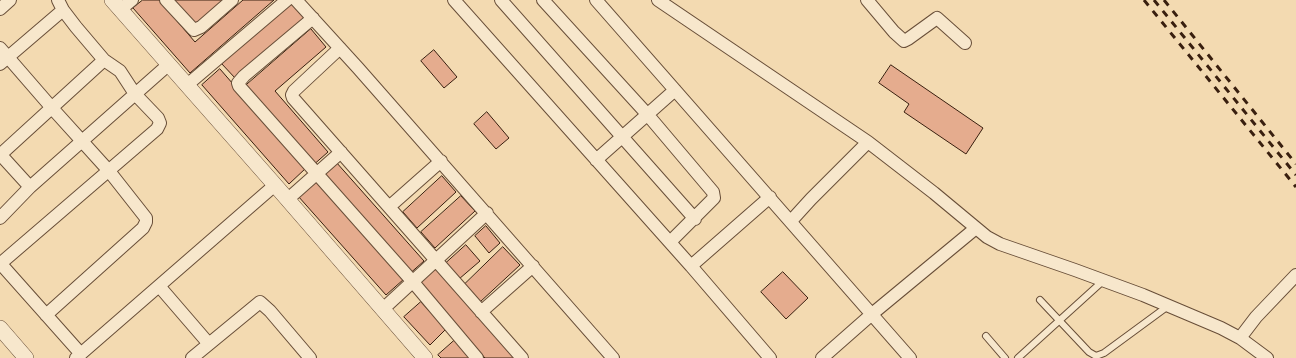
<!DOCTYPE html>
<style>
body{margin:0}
canvas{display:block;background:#f3dab1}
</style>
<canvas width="1296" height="358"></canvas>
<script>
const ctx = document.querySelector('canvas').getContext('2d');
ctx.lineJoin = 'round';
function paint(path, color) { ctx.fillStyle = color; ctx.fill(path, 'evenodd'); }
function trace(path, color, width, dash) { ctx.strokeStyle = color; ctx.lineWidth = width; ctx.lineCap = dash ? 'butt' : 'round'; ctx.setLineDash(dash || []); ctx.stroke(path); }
const building = new Path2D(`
 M143 0H159L195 42 243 0H274L190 73 133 8Z
 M172 0H228L197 28Z
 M290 2 305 19 236 79 221 63Z
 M311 29 326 47 275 91 328 152 311 167 243 88Z
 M434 50 457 77 444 88 421 61Z
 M891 65 983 128 966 154 904 112 909 104 879 83Z
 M220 69 306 168 289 184 202 85Z
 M487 112 509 138 496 149 474 124Z
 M336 162 424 261 407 276 319 176Z
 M442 176 456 192 417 228 403 212Z
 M316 180 404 279 386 295 298 196Z
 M461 196 475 211 435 248 421 232Z
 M486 226 500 243 489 253 475 236Z
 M466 245 480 261 459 279 445 264Z
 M503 247 520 265 480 302 464 285Z
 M436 267 519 358H485L417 284Z
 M783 272 808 298 786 319 761 292Z
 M421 302 446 329 430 345 404 317Z
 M455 340 471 358H441L438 355Z`);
paint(building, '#e5ac8e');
trace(building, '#391f0f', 1);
const service = new Path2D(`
 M1040 300 1089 352 1096 356 1104 353 1168 306
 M986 336 1005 358
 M1018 358 1104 280`);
const minor = new Path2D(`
 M166 0 192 28 194 30 201 27 232 0
 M296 0 358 68 613 358
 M454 0 691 266 770 197
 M501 0 695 219
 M543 0 647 114 713 192 714 198 670 242
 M596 0 910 358
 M658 0 868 142 934 193 987 237 1000 244 1075 270 1143 295 1221 328 1240 338 1267 358
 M867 0 894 32 904 41 908 39 937 18 965 43
 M0 9 10 0
 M120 10 132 0
 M313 18 244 76 238 83 239 86 413 282 477 358
 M0 48 52 108 109 171 146 218V222L143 228 46 315
 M340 48 294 91 292 95 293 98 522 358
 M0 64 63 10
 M187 85 287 0
 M0 154 30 187
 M0 155 104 60
 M596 160 675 90
 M288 199 341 152
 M389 207 441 161
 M0 218 30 187 168 65
 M791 221 811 199 868 142
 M0 263 81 354
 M0 264 157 129 160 123 158 118 135 94 120 71 104 60 76 27 63 10 58 0
 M691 266 770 358
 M159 286 209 344
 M383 309 487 213
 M481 312 533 266
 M1240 338 1256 317 1296 275
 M76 358 275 185
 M192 358 260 302 270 311 310 358
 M822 358 872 314 976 228`);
const tertiary = new Path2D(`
 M112 0 275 185 425 358
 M0 328 26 358`);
trace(service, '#684e38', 8);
trace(minor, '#684e38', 14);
trace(tertiary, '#684e38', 16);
trace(service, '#f7e7cc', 6);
trace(minor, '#f7e7cc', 12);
trace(tertiary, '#f7e7cc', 15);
trace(new Path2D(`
 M1144 0 1296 187
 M1154 0 1296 175
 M1164 0 1296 164`), '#391f0f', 3, [7, 7]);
</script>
